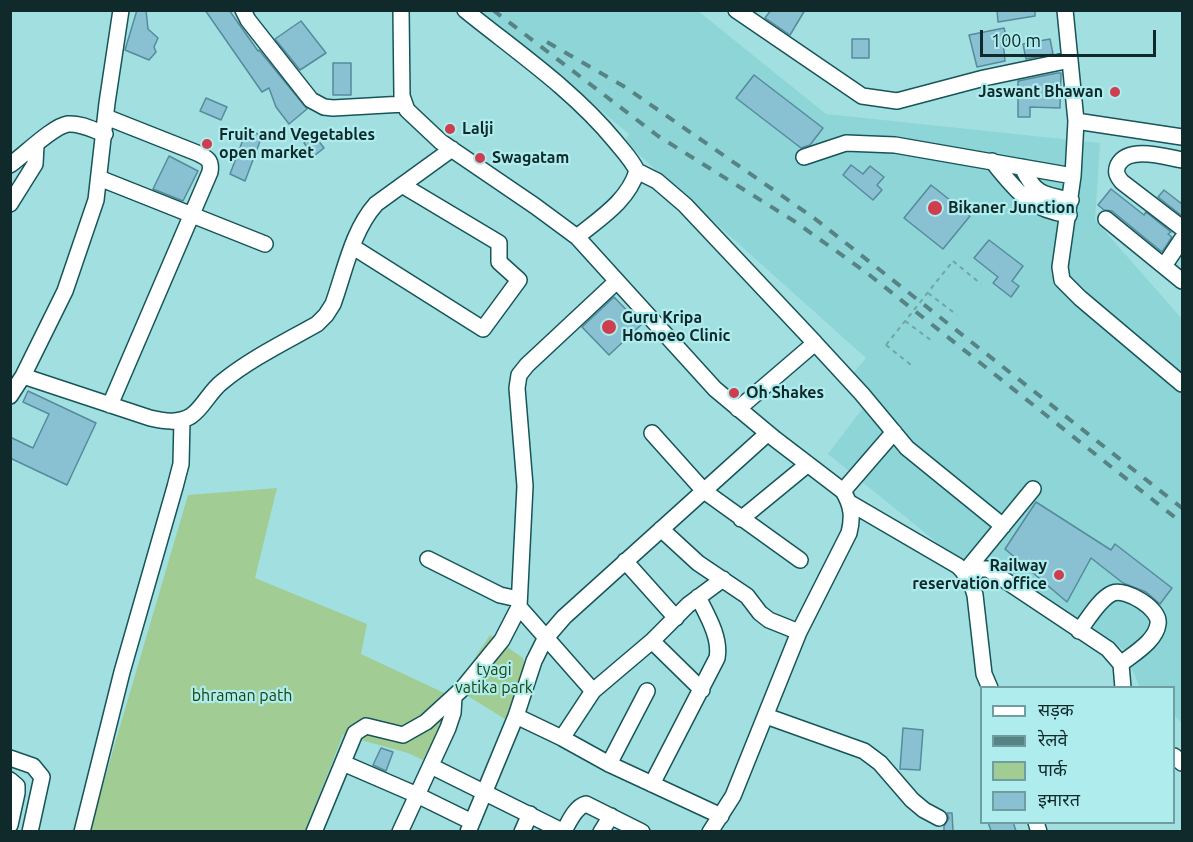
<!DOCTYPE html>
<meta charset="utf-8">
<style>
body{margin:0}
#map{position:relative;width:1193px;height:842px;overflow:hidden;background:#a2dfe1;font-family:Ubuntu,"Noto Sans Devanagari",sans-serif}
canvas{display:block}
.frame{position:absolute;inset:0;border:12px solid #10292a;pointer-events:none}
.legend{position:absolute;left:980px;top:686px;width:195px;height:138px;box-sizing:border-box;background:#aeecee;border:2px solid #6f9ea0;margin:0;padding:8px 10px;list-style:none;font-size:18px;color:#10292a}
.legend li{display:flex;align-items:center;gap:12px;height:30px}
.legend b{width:30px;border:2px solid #6f9ea0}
.scale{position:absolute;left:980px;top:30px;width:176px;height:27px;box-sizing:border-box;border:3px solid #10292a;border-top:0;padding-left:8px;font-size:18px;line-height:21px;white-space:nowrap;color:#10292a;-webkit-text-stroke:4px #aeecee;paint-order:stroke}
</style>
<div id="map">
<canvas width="1193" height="842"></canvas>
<div class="frame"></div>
<ul class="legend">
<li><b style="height:8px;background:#fff"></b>सड़क</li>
<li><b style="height:8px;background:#588384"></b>रेलवे</li>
<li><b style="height:16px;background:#a1cc94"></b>पार्क</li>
<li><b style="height:16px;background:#8ac1d2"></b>इमारत</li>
</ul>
<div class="scale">100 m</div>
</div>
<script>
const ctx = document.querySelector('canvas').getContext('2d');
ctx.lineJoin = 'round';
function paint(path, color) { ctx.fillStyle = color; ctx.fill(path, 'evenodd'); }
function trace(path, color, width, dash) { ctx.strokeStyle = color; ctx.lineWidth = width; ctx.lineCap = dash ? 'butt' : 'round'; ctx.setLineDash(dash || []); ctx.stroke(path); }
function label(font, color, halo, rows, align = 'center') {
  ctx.font = font + ' Ubuntu,sans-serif'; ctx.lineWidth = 4.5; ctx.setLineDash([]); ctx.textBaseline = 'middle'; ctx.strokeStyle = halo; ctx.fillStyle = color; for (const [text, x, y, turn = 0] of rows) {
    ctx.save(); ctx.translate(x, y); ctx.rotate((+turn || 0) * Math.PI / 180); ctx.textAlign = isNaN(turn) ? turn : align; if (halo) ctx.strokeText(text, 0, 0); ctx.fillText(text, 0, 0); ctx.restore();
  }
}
paint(new Path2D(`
 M477 11H698L826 114 1100 143 1095 220 1182 319V723L1174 715V688L1140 687 1123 649 1066 615 1000 570 988 584 828 454 873 395 851 376 866 358 625 142 629 134 522 44Z`), '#8dd5d7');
paint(new Path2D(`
 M277 488 255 578 367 624 361 654 455 698 423 760 408 753 343 735 305 831 89 832 188 495Z
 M490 635 523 658 527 672 505 719 455 688Z`), '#a1cc94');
const building = new Path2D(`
 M137 10H146L148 29 158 38 154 47 156 52 149 60 125 50Z
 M205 10H229L258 51 259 50 307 109 289 124 276 107 269 88 262 92Z
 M771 10H805L790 35 765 18Z
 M997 10H1035V16L998 22Z
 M301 21 326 53 300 70 275 39Z
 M1004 28 1007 40 1003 41 1005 61 977 67 969 35Z
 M852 39H869V58H852Z
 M1050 39 1053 54 1026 59 1023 44Z
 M333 63H351V95H333Z
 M1057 73H1061L1060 108 1030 107V117H1018V81Z
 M754 75 823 128 810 145 801 148 736 98Z
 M206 98 227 107 221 120 200 111Z
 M247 129 262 136 245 181 230 174Z
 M314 135 324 148 314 156 304 143Z
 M169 156 198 171 183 201 153 189Z
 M851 165 863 174 870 166 884 177 877 185 882 190 873 200 843 175Z
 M931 185 970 216 943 249 904 218Z
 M1111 189 1144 215 1146 212 1171 232 1168 234 1172 237 1162 252 1112 211 1104 210 1098 205Z
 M1164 190 1182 204V216L1158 197Z
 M989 240 1023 266 1012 281 1019 286 1011 297 993 283 998 277 974 258Z
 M614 297 641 325 609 355 582 327Z
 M28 391 96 423 67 485 10 458V437L33 448 49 414 23 402Z
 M1036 502 1111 550 1115 544 1172 588 1160 604 1146 592 1123 583 1091 558 1067 602 1005 549Z
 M903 728 923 730 920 770 900 769Z
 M381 748 393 752 386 771 373 765Z
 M947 813H952L953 831H944V826L949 818Z
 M988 822H1013L1016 831H991Z`);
paint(building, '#8ac1d2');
trace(building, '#558b9b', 1.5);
const minor = new Path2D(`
 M243 10 248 20 311 100 324 107 333 108 404 104
 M401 10 402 96 407 110 441 142 535 206 577 237 715 389 775 439 843 491C852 506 853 517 849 533L799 632 733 796 710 832
 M465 10C517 52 573 90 615 141 623 151 632 160 637 171 628 201 600 218 577 237
 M736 10 862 96 897 101 984 78 1070 60
 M1065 10 1076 121 1073 176 1060 267 1062 280 1080 298 1182 384
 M106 117 197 153C207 158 212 160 210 172L110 405
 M1076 121 1182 137
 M804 157 846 143 895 145 1073 176
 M1182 160C1166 157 1128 145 1118 165 1115 172 1117 176 1122 182L1182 228
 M992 161C1017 191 1028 209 1069 215
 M10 165C24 155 53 126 68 124 81 123 93 130 105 134
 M1022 167C1034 194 1043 195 1071 200
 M637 171 657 181 685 205 815 343 738 409
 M99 178 265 244
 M10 204 35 164 36 145
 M1106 219 1182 281
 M353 247 483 329 519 280 499 262V243L402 185
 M1164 266 1182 239
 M815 343 862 394 907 448 1003 526
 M23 376 150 418C164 421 178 424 191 416 203 408 210 391 222 382 250 359 285 342 317 324L326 315 333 304C345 271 352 231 376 204L452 149
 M10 396 23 376 65 291 96 200 107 103 121 10
 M652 433 704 491 800 560
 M843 491 894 432
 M850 503 958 566 970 579 975 595 984 674 990 688
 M741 519 808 464
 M661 529 698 563 747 596 760 613 769 620 799 632
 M428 559 500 595 518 599
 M625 561 676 618
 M964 573 1033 489
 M970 579 979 569H988L1108 649 1121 664 1123 688
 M519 607 593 691
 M1079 631C1088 619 1100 598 1113 593 1126 588 1161 609 1158 624 1156 641 1133 654 1121 664
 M652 641 688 605 723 579
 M516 716 534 661 545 639 564 617 768 433
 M766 716 864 751 880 763 912 800 924 810 939 818
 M562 738 593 691 652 641 702 690
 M1174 756 1182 763
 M10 758 33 766 42 777 30 832
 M343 763 417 795 472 822
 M609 764 647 691
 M431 766 564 832
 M10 780 17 786V793L10 825
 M652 784 717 658C721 638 707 615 698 597
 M1036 822 1039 832
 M564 831C569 822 575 807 586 804L642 832
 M82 832 122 672 175 487 181 464 182 420
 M314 832 355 733 366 726 403 735 426 722 462 689 502 640 519 607 525 486 517 388 519 375 527 365 617 281
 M400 832 448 728 453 713 454 697
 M468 832 516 716 562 738 609 764 721 816
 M522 832 530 814
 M601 832 611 816`);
trace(minor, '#165558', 18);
trace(new Path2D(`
 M953 261 981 284
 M928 293 957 315
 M905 321 932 341
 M886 345 911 365`), '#73a4a6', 2, [4.5, 4.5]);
trace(minor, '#fff', 15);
trace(new Path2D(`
 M493 10 658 136 794 221 867 273 1182 523
 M547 42 625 87 814 218 1182 508`), '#588384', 4, [10, 10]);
trace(new Path2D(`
 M886 345 953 261`), '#73a4a6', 2, [4.5, 4.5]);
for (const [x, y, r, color] of [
 [1115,92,6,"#ce3e4e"],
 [450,129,6,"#ce3e4e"],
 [207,144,6,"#ce3e4e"],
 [480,158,6,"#ce3e4e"],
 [935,208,8,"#ce3e4e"],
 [609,327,8,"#ce3e4e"],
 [734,393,6,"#ce3e4e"],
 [1059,575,6,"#ce3e4e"]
]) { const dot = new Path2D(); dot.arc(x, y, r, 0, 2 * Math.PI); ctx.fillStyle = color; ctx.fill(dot); trace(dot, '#aeecee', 2); }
label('bold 16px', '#10292a', '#aeecee', [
 ["Jaswant Bhawan",1103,92,"right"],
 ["Lalji",462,129],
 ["Fruit and Vegetables",219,135],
 ["open market",219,153],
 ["Swagatam",492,158],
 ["Bikaner Junction",948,208],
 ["Guru Kripa",622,318],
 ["Homoeo Clinic",622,336],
 ["Oh Shakes",746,393],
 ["Railway",1047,566,"right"],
 ["reservation office",1047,584,"right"]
], 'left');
label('16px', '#1a4408', '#aeecee', [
 ["tyagi",494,670],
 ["vatika park",494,688],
 ["bhraman path",242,696]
]);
</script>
